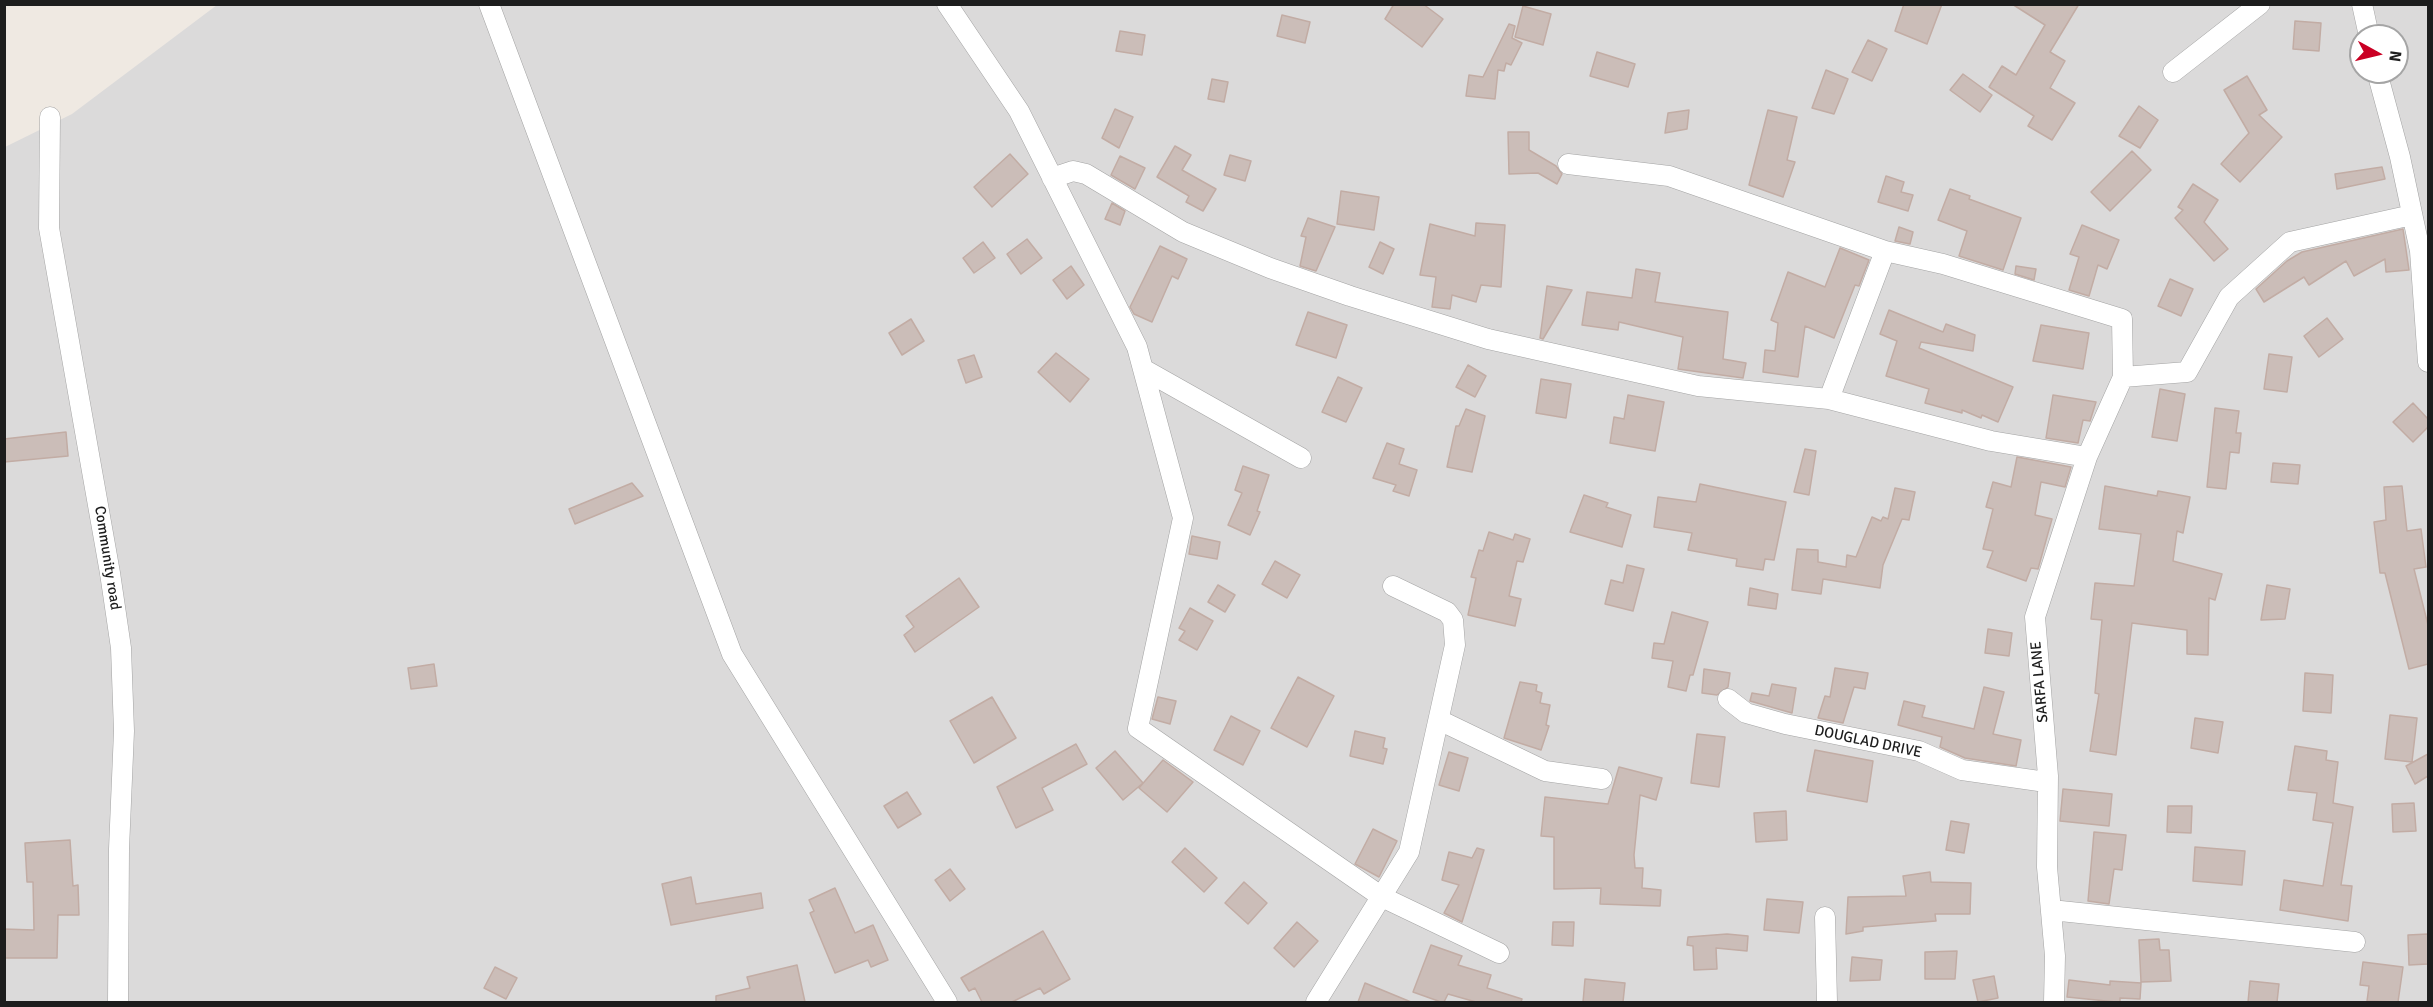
<!DOCTYPE html>
<style>
body{margin:0}
#map{position:relative;width:2433px;height:1007px;overflow:hidden;background:#efe9e2;font-family:Signika,sans-serif}
canvas{display:block}
.frame{position:absolute;inset:0;border:6px solid #1d1d1d;pointer-events:none}
.north{position:absolute;left:2349px;top:24px;width:60px;height:60px;box-sizing:border-box;background:#fff;border:2px solid #a5a5a5;border-radius:50%;rotate:98deg;font-size:16px;font-weight:700;line-height:24px;text-align:center;color:#1d1d1d}
.north::after{content:'';display:block;margin:auto;width:21px;height:27px;background:#ca0024;clip-path:polygon(50% 0,100% 100%,50% 72%,0 100%)}
</style>
<div id="map">
<canvas width="2433" height="1007"></canvas>
<div class="frame"></div>
<div class="north">N</div>
</div>
<script>
const ctx = document.querySelector('canvas').getContext('2d');
ctx.lineJoin = 'round';
function paint(path, color) { ctx.fillStyle = color; ctx.fill(path, 'evenodd'); }
function trace(path, color, width, dash) { ctx.strokeStyle = color; ctx.lineWidth = width; ctx.lineCap = dash ? 'butt' : 'round'; ctx.setLineDash(dash || []); ctx.stroke(path); }
function label(font, color, halo, rows, align = 'center') {
  ctx.font = font + ' Signika,sans-serif'; ctx.lineWidth = 4.5; ctx.setLineDash([]); ctx.textBaseline = 'middle'; ctx.strokeStyle = halo; ctx.fillStyle = color; for (const [text, x, y, turn = 0] of rows) {
    ctx.save(); ctx.translate(x, y); ctx.rotate((+turn || 0) * Math.PI / 180); ctx.textAlign = isNaN(turn) ? turn : align; if (halo) ctx.strokeText(text, 0, 0); ctx.fillText(text, 0, 0); ctx.restore();
  }
}
paint(new Path2D(`
 M217 5H2428V1002H5V147L72 114ZM2361 36H2397V72H2361Z`), '#dbdada');
const building = new Path2D(`
 M1394 4H1423L1443 19 1422 47 1385 19Z
 M1904 4H1942L1927 44 1895 31Z
 M2012 4H2079L2050 52 2065 61 2050 88 2075 103 2052 140 2028 126 2034 116 1989 87 2002 66 2016 75 2045 25Z
 M1523 6 1551 14 1543 45 1515 37Z
 M1282 15 1310 22 1305 43 1277 36Z
 M2295 21 2321 23 2319 51 2293 49Z
 M1509 24 1515 26 1512 38 1522 43 1511 65 1506 63 1504 71 1498 70 1495 99 1466 96 1469 75 1483 77Z
 M1120 31 1145 35 1142 55 1116 51Z
 M1868 40 1887 49 1872 81 1852 72Z
 M1597 52 1635 64 1628 87 1590 76Z
 M1826 70 1848 79 1834 114 1812 108Z
 M1963 74 1992 95 1980 112 1950 90Z
 M2247 76 2267 110 2259 115 2282 137 2240 182 2221 164 2249 133 2224 90Z
 M1212 79 1228 82 1224 102 1208 99Z
 M2139 106 2158 120 2140 148 2119 136Z
 M1115 109 1133 117 1119 148 1102 138Z
 M1689 110 1687 129 1665 133 1668 113Z
 M1768 110 1797 117 1787 160 1795 162 1783 197 1749 185Z
 M1508 132H1529V150L1556 166 1562 174 1557 184 1538 173 1509 174Z
 M1175 146 1191 155 1182 170 1216 189 1203 211 1186 202 1189 196 1157 177Z
 M2132 151 2151 170 2110 211 2091 192Z
 M1010 154 1028 174 992 207 974 187Z
 M1230 155 1251 161 1245 181 1224 175Z
 M1120 156 1145 168 1135 189 1111 175Z
 M2382 167 2385 179 2337 189 2335 174Z
 M1886 176 1904 182 1901 192 1913 195 1908 211 1878 202Z
 M2193 184 2218 200 2204 222 2228 249 2214 261 2175 218 2183 210 2178 207Z
 M1950 189 1970 196 1969 199 2021 218 2003 270 1959 256 1967 231 1938 220Z
 M1341 191 1379 197 1374 230 1337 224Z
 M1112 203 1125 211 1120 225 1105 219Z
 M1308 218 1335 227 1316 271 1300 266 1306 237 1301 236Z
 M1476 223 1505 225 1501 287 1481 285 1476 302 1452 295 1450 309 1432 307 1436 277 1420 275 1430 224 1475 236Z
 M2082 225 2119 240 2107 269 2098 265 2089 296 2069 290 2079 257 2070 254Z
 M1899 227 1913 232 1910 244 1895 241Z
 M2403 229 2409 270 2386 272 2385 259 2354 276 2346 261 2309 285 2304 277 2264 302 2256 289 2287 261 2302 252Z
 M1027 239 1042 258 1021 274 1007 254Z
 M983 242 995 258 974 273 963 258Z
 M1380 242 1394 249 1383 274 1369 267Z
 M1160 246 1187 259 1178 279 1172 276 1152 322 1134 314 1130 307Z
 M1840 248 1869 260 1859 286 1855 285 1834 338 1805 326 1798 377 1763 372 1765 350 1775 351 1778 323 1771 320 1788 272 1825 287Z
 M1071 266 1084 285 1067 299 1053 280Z
 M2016 266 2036 269 2034 280 2015 274Z
 M1636 269 1660 273 1655 302 1728 312 1723 359 1746 363 1743 378 1678 369 1683 337 1619 322 1618 330 1582 325 1587 292 1632 298Z
 M2170 279 2193 289 2181 316 2158 306Z
 M1547 286 1572 290 1543 339 1540 338Z
 M1889 310 1943 332 1946 324 1975 335 1973 351 1921 342 1919 348 2013 387 1998 422 1982 415 1981 418 1962 410V413L1925 403 1929 389 1886 376 1897 341 1880 334Z
 M1308 312 1347 325 1336 358 1296 345Z
 M2327 318 2343 339 2319 357 2304 336Z
 M911 319 924 341 902 355 889 333Z
 M2041 325 2089 333 2083 369 2033 361Z
 M1056 353 1089 379 1070 402 1038 372Z
 M2269 354 2292 357 2287 392 2264 389Z
 M974 355 982 377 966 383 958 360Z
 M1468 365 1486 376 1475 397 1456 387Z
 M1338 377 1362 388 1346 422 1322 412Z
 M1541 379 1571 384 1566 418 1536 413Z
 M2160 389 2185 394 2177 441 2152 437Z
 M1628 395 1664 402 1655 451 1610 443 1614 417 1624 419Z
 M2053 395 2096 402 2090 421 2083 420 2078 443 2046 438Z
 M2413 403 2428 419V427L2413 442 2393 422Z
 M2215 408 2239 411 2236 433H2241L2239 453 2230 452 2226 489 2207 487Z
 M1466 409 1485 416 1472 472 1447 467 1456 426H1459Z
 M66 432 68 456 4 462V439Z
 M1387 443 1404 449 1399 464 1417 470 1409 496 1393 491 1396 485 1373 478Z
 M1805 449 1816 451 1809 495 1794 492Z
 M2017 457 2071 467 2065 487 2041 482 2035 515 2052 519 2038 569 2031 568 2026 581 1987 567 1993 551 1983 549 1993 509 1986 507 1993 482 2011 487Z
 M2273 463 2300 465 2298 484 2271 482Z
 M1243 466 1269 475 1257 511 1260 512 1250 535 1228 525 1242 493 1235 490Z
 M632 483 643 496 575 524 569 509Z
 M1700 484 1786 502 1774 560 1765 559 1763 570 1736 566 1737 559 1688 550 1692 533 1654 527 1658 497 1696 502Z
 M2105 486 2157 496 2158 491 2190 497 2183 533 2177 531 2173 561 2222 574 2215 600 2209 598 2208 655 2187 654V630L2132 623 2116 755 2090 751 2099 694 2095 693 2102 620 2091 619 2095 583 2134 586 2141 534 2099 529Z
 M2402 486 2407 531 2421 529 2426 567 2414 569 2428 625V664L2409 669 2385 573H2380L2374 522 2386 520 2384 487Z
 M1895 488 1915 492 1909 520 1902 519 1883 565 1880 588 1823 579 1821 594 1792 590 1797 549 1818 550V562L1846 567 1847 555 1856 557 1872 517 1881 521 1883 517 1888 519Z
 M1584 495 1608 503 1606 507 1631 515 1622 547 1570 532Z
 M1489 532 1513 540 1515 534 1530 539 1523 562 1517 561 1509 596 1521 599 1515 626 1468 615 1476 578 1471 577 1479 550 1483 551Z
 M1192 536 1220 542 1217 559 1189 554Z
 M1275 561 1300 575 1287 598 1262 584Z
 M1627 565 1644 569 1633 611 1605 604 1611 580 1623 583Z
 M959 578 979 607 915 652 904 635 914 627 906 616Z
 M1218 585 1235 595 1225 612 1208 602Z
 M2267 585 2290 589 2285 619 2261 620Z
 M1750 588 1778 594 1776 609 1748 605Z
 M1190 608 1213 621 1197 650 1179 640 1185 631 1179 628Z
 M1672 612 1708 622 1693 675H1690L1686 691 1668 687 1673 661 1652 658 1654 643 1664 644Z
 M1988 629 2012 633 2009 656 1985 653Z
 M434 664 437 686 411 689 408 668Z
 M1835 668 1868 673 1865 689 1854 687 1843 723 1818 718 1825 696 1830 697Z
 M1704 669 1730 673 1728 687 1717 695 1702 693Z
 M2305 673 2333 675 2331 713 2303 711Z
 M1298 677 1334 696 1307 747 1271 728Z
 M1520 682 1537 685 1536 691 1542 693 1540 703 1550 705 1546 725 1549 726 1541 750 1504 738Z
 M1772 684 1796 688 1792 713 1750 701 1752 693 1769 696Z
 M1984 687 2004 692 1993 734 2021 740 2016 766 1965 758 1940 747 1942 737 1898 725 1904 701 1925 706 1922 717 1974 729Z
 M992 697 1016 738 974 763 950 721Z
 M1158 697 1176 701 1170 724 1152 719Z
 M2390 715 2417 718 2412 762 2385 759Z
 M1231 716 1260 731 1243 765 1214 750Z
 M2195 718 2223 722 2218 753 2191 748Z
 M1355 731 1385 738 1383 748 1387 749 1383 764 1350 756Z
 M1697 734 1725 737 1719 787 1691 783Z
 M1076 744 1087 764 1042 788 1053 810 1016 828 997 787Z
 M2295 746 2327 751 2326 760 2338 762 2333 803 2353 807 2341 885 2352 886 2348 921 2280 910 2284 880 2323 886 2333 823 2313 820 2317 793 2288 790Z
 M1815 750 1873 761 1867 802 1807 791Z
 M1115 751 1143 783 1123 800 1096 768Z
 M1449 752 1468 758 1459 791 1439 785Z
 M2428 754V776L2415 784 2406 766Z
 M1163 760 1193 782 1167 812 1139 788Z
 M1619 767 1662 778 1656 800 1640 795 1634 855 1635 868H1643L1642 888 1661 890 1660 906 1600 904 1601 888 1554 889V837L1541 836 1545 797 1608 804Z
 M2063 789 2112 794 2109 826 2060 821Z
 M907 792 921 814 898 828 884 806Z
 M2414 803 2416 831 2393 832 2392 804Z
 M2168 806H2192L2191 833 2167 832Z
 M1786 811 1787 840 1756 842 1754 813Z
 M1951 821 1969 824 1964 853 1946 850Z
 M1373 829 1397 841 1379 877 1355 864Z
 M2094 832 2126 835 2122 870 2114 869 2109 904 2088 901Z
 M70 840 73 886 78 885 79 915H58L57 958H4V929L34 930 33 882H27L25 843Z
 M2195 847 2245 851 2242 885 2193 881Z
 M1185 848 1217 878 1204 892 1172 862Z
 M1477 848 1484 850 1462 922 1444 913 1459 885 1442 880 1449 852 1472 858Z
 M950 869 965 889 950 901 935 880Z
 M1930 872 1931 882 1971 883 1970 914H1935L1936 921 1863 927V931L1846 934 1848 897 1906 896 1903 876Z
 M691 877 696 904 761 893 763 908 671 925 662 884Z
 M1244 882 1267 903 1248 924 1225 903Z
 M835 888 855 933 873 925 888 960 871 967 868 960 835 973 810 913 814 911 809 900Z
 M1767 899 1803 902 1799 933 1764 930Z
 M1297 922 1318 941 1294 967 1274 948Z
 M1553 922H1574L1573 946 1552 945Z
 M1043 931 1070 979 1044 994 1040 988 1012 1002H982L975 988 969 991 961 978Z
 M1727 934 1748 936 1747 951 1716 948 1717 969 1694 970 1693 946 1687 945 1688 937Z
 M2428 934V964L2409 965 2408 935Z
 M2159 939 2160 950H2169L2171 981 2141 982 2139 940Z
 M1431 945 1462 956 1458 965 1491 975 1487 988 1522 999 1521 1002H1476L1448 994 1444 1002H1441L1413 992Z
 M1957 951 1955 979H1925V952Z
 M1852 957 1882 960 1880 980 1850 981Z
 M2363 962 2403 967 2398 1002 2367 1001 2369 986 2360 985Z
 M797 965 805 1002H716V996L750 988 747 977Z
 M495 967 517 978 506 999 484 988Z
 M1994 976 1998 998 1978 1002 1973 980Z
 M1585 979 1625 983 1623 1002H1583Z
 M2069 980 2110 985V981L2141 983 2140 999 2120 998V1002H2116L2067 997Z
 M2250 981 2279 984 2277 1002H2248Z
 M1365 983 1411 1002H1358Z`);
paint(building, '#cbbdb8');
trace(building, '#c2aca4', 1.5);
const street = new Path2D(`
 M489 4 732 654 947 1002
 M947 4 1019 111 1137 347 1183 518 1138 728 1382 897 1499 953
 M2362 4 2369 36
 M2173 72 2260 4
 M2377 72 2400 157 2420 251 2428 362
 M50 117 49 228 110 573 121 648 124 731 119 849 118 1002
 M1568 164 1669 176 1885 251 1943 264 2122 319 2123 377 2087 457 2035 617 2048 776 2047 867 2055 956 2054 1002
 M1052 178 1073 171 1086 174 1183 232 1270 268 1350 296 1488 339 1698 386 1829 399 1885 251
 M1143 369 1301 458
 M2123 377 2187 372 2229 297 2290 242 2412 215
 M1829 399 1991 441 2087 457
 M1728 699 1746 713 1785 724 1919 751 1962 770 2046 782
 M1439 720 1545 771 1602 779
 M2051 910 2355 942
 M1825 917 1827 1002
 M1316 1002 1409 852 1455 645 1453 620 1447 612 1393 586`);
trace(street, '#a4a4a4', 21);
trace(street, '#fff', 20);
label('15px', '#1d1d1d', '#fff', [
 ["Community road",107,558,81],
 ["SARFA LANE",2040,682,-95],
 ["DOUGLAD DRIVE",1868,742,12]
]);
</script>
